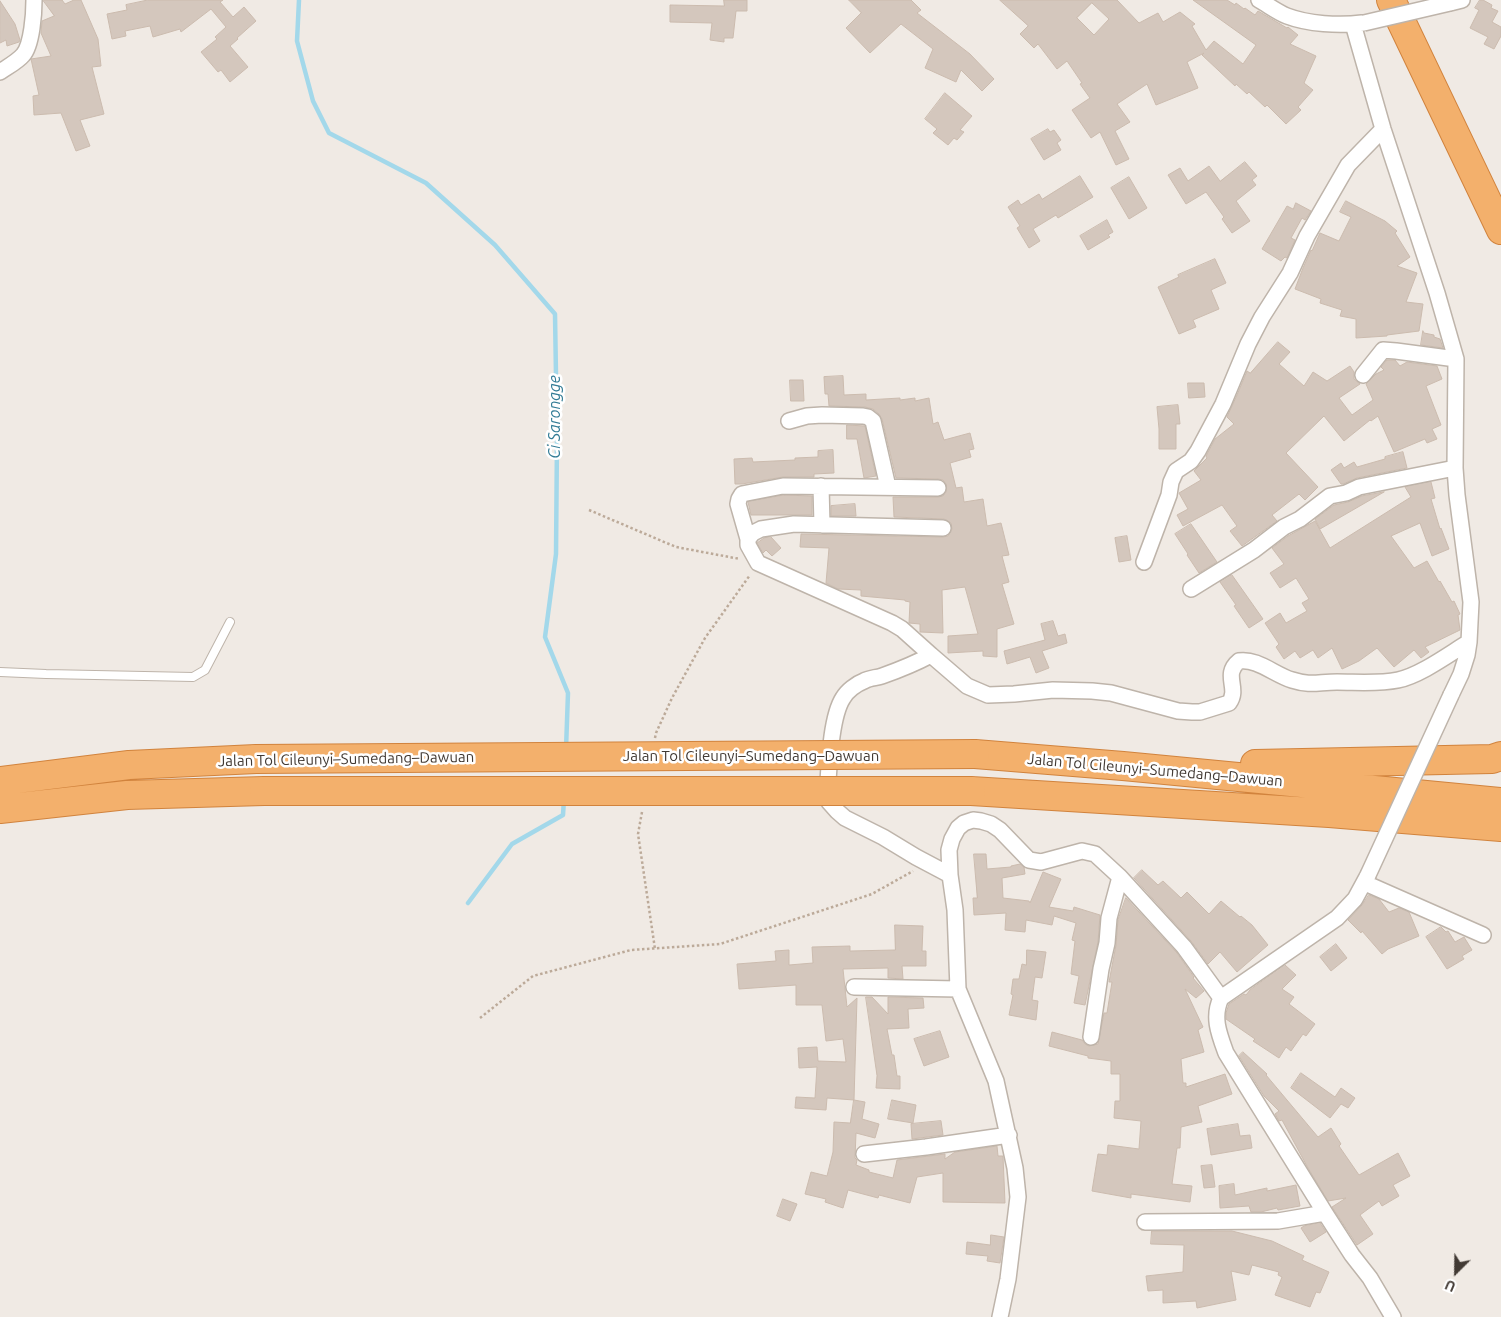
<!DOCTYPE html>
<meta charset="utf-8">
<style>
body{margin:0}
#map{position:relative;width:1501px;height:1317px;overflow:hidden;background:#f0eae4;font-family:Ubuntu,sans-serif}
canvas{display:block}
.north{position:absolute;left:1431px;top:1247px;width:50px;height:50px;-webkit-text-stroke:4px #fff;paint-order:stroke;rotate:203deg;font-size:14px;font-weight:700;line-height:20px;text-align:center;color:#423a34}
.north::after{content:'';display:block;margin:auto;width:18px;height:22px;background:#423a34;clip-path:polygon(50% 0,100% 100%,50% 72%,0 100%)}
</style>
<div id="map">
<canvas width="1501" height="1317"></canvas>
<div class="north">U</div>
</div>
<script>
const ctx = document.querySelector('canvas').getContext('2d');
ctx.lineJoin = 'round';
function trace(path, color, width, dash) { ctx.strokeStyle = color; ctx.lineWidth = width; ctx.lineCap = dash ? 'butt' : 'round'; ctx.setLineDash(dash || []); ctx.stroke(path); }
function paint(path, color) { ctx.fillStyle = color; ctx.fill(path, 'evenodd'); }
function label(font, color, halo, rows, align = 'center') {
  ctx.font = font + ' Ubuntu,sans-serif'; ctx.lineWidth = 5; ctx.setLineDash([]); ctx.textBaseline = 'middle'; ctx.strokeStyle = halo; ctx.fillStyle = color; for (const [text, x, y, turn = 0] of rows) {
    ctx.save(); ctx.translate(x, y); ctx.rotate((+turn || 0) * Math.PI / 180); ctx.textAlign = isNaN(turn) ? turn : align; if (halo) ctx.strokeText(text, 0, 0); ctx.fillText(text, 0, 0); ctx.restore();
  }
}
trace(new Path2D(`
 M299 0 297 41 313 101 329 133 426 183 495 245 555 314 557 438 556 554 545 637 568 693 566 749
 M468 903 512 844 563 815 564 799`), '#a3d8ea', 4.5);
const building = new Path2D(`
 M43 0H62L65 4 74 0H81L98 39 101 66 92 67 104 114 80 120 90 146 76 151 61 113 34 115 33 96 39 95 31 59 51 56 41 33 42 21 54 16Z
 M148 0H223L220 2 233 17 244 7 256 21 237 38 238 39 230 46 248 67 230 82 221 70 218 72 201 52 217 39 215 37 226 27 211 9 181 32 180 29 153 37 150 26 125 31 126 36 112 39 107 14 127 10 126 5Z
 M724 0H747V11H736L733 38H724V42L710 40 712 23 670 22V5L724 6Z
 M849 0H911L921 10 917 13 970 54 994 79 982 91 961 70 956 82 925 68 933 49 901 24 870 53 846 28 861 13Z
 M1000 0H1117L1139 23 1158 13 1163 22 1180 12 1195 24 1192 26 1206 50 1214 41 1243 64 1256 45 1193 0H1227L1235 5 1236 3 1244 9 1245 8 1255 15 1258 11 1287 28 1288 27 1298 35 1290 44 1316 56 1304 83 1313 90 1298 107 1301 110 1286 124 1267 105 1265 107 1249 92 1247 94 1236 84 1235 86 1202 55 1204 53 1187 62 1198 88 1156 105 1147 84 1117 104 1130 122 1115 131 1129 159 1116 165 1100 132 1091 138 1072 110 1090 98 1080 84 1082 83 1067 61 1057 69 1038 44 1034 48 1020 34 1028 26ZM1092 3 1109 19 1094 35 1077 18Z
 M1480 0H1483L1492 5 1491 8 1498 11 1492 22 1501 27V36L1494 49 1484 44 1488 37 1470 28 1479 10 1475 8Z
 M0 1 15 24 20 40 19 42 7 46 6 40 0 43Z
 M945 93 972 116 960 130 964 132 957 140 954 138 948 145 933 133 937 129 925 119Z
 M1048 129 1050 132 1054 130 1061 140 1057 143 1061 150 1044 160 1031 139Z
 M1245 162 1257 176 1252 180 1256 185 1236 201 1250 221 1232 233 1222 219 1224 217 1206 192 1186 204 1168 175 1180 168 1188 181 1209 166 1220 181Z
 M1080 176 1093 197 1058 218 1056 215 1033 229 1040 241 1029 248 1017 228 1020 226 1008 207 1018 200 1021 205 1039 194 1042 199Z
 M1129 177 1147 208 1129 219 1111 188Z
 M1346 201 1385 221 1397 231 1395 233 1410 257 1397 266 1417 273 1406 302 1423 304 1419 331 1387 335V336L1356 338V319L1340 316 1342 310 1320 303 1321 299 1295 289 1303 268 1311 250 1312 251 1320 233 1339 241 1351 217 1340 212Z
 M1296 203 1311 211 1305 220 1302 218 1291 238 1295 240 1287 258 1285 257 1281 261 1262 249 1287 206 1293 209Z
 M1107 220 1113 232 1108 235 1110 237 1088 250 1080 236Z
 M1215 259 1226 283 1211 290 1219 309 1193 320 1196 327 1179 334 1158 287 1179 277 1178 275Z
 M1423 331 1424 333 1434 335V337L1440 339 1443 348 1421 345Z
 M1278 342 1290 352 1279 364 1304 386 1313 372 1327 381 1350 366 1354 372V379L1360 384 1339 398 1352 415 1373 400 1366 384 1376 374 1384 370 1381 367 1387 360H1395L1400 366 1407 362 1437 366 1442 379 1426 386 1441 425 1432 429 1437 439 1427 443 1425 439 1394 452 1378 416 1371 421 1370 420 1344 441 1324 416 1286 453 1318 487 1305 500 1299 494 1272 515 1277 521 1242 546 1230 531 1237 526 1222 505 1183 526 1177 515 1188 509 1179 493 1201 480 1194 471 1207 458 1206 456 1215 439 1234 424 1227 417 1237 395 1247 371 1250 373Z
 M843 376 844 395 866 394V400L900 398V400L915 398V401L929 398 933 424 938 422 944 440 970 433 974 449 969 450 971 457 950 463 956 488 962 487 964 502 983 499 987 526 1001 523 1009 555 1002 556 1009 582 1002 584 1014 624 997 629V657L983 656V651L948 653V636L978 634 965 587 942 590 943 633 920 632V624L909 623 910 602 905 601V600L861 596V590L838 589 826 583 829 548 800 547 801 534 943 537 948 536 952 529 951 523 944 519 894 517 893 497H938L943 496 946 492V484L943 480 938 479 896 478 882 419 879 414 873 409 865 407 829 406 828 394H825L824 377Z
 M790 380H803L804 401H791Z
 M1188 383H1204L1205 397 1189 398Z
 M1178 405 1180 424H1176V449H1159V429L1157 407Z
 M847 425 865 426 876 476 864 478 857 439H847Z
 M833 450 834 473 814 474V477H783L742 484H735L734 459 752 458 753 462 795 460V458L818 457V451Z
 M1403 452 1407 468 1357 478 1343 484H1341L1331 470 1341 463 1344 468 1354 462 1357 467 1385 459V457Z
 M1431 482 1435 498 1431 499 1440 529 1441 528 1449 549 1432 556 1420 523 1391 536 1414 568 1427 561 1439 582 1440 581 1452 602 1454 601 1460 614 1458 615 1460 630 1425 647 1429 652 1421 658 1414 650 1394 667 1377 648 1359 661 1342 669 1332 648 1318 658 1313 650 1300 658 1295 651 1284 659 1276 647 1279 644 1265 623 1280 613 1286 623 1307 611 1302 603 1309 599 1296 578 1280 588 1270 573 1284 564 1272 548 1288 536 1315 521 1330 548 1411 497 1405 487Z
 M1384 492 1320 529 1315 519 1334 505 1348 502 1362 496Z
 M784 495 812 496V515H751L748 502Z
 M855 504 856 516H831V506Z
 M1191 524 1217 562 1199 573 1187 555 1188 554 1175 534Z
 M1127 536 1131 560 1119 562 1115 538Z
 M771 537 781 548 772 556 766 550 763 553 757 543 764 538Z
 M1232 575 1263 619 1249 628 1234 606 1236 605 1220 582Z
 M1053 621 1058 636 1065 634 1067 643 1042 651 1049 668 1036 673 1030 657 1007 664 1004 651 1045 640 1041 624Z
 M974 854H986L987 869 1011 867V866L1020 864 1024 867 1025 874 1002 878 1003 898 1029 901 1030 903 1043 872 1061 879 1049 907 1073 911 1074 907 1100 915 1098 942 1085 1005 1074 1003 1079 976 1071 974 1075 941 1072 940 1076 923 1054 916 1052 925 1026 920 1025 932 1005 930 1006 913 974 915 973 898H977Z
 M1142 870 1158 885 1163 881 1181 898 1187 892 1209 914 1221 901 1240 917 1241 916 1252 925 1268 945 1237 972 1220 952 1208 964 1191 941 1134 878Z
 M1369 895 1379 899 1389 912 1399 908 1409 912 1419 936 1388 949 1382 954 1362 931 1361 933 1348 920 1362 905Z
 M1126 898 1177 953 1194 977 1193 978 1204 991 1196 998 1185 989 1203 1027 1198 1030 1204 1052 1181 1059 1183 1083H1186V1087L1225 1074 1232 1094 1198 1106 1202 1122 1181 1127 1180 1148H1177L1172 1184 1192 1186 1190 1202 1131 1194V1198L1092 1191 1098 1154 1107 1155 1108 1145 1139 1149 1141 1121 1114 1118 1115 1101H1120V1074H1111V1061L1088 1058V1056L1049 1046 1052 1032 1082 1040 1085 1044 1089 1046 1098 1044 1104 1013H1107L1112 982H1109L1116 945 1118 920Z
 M895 925 923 926 922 951H926V966H902L903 979 888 978V968L843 969 847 1007 857 998 854 1100 827 1098 826 1110 795 1108 796 1097 815 1098 817 1067 799 1068 798 1048 817 1047 818 1061 846 1062 843 1039 826 1041 822 1005H796V985L739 989 737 964 776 961 775 951 789 950V965L813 963 812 947 850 946V951L895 950Z
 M1441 927 1446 932 1448 931 1455 942 1464 937 1472 950 1462 956 1464 959 1447 969 1426 937Z
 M1336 944 1347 958 1331 971 1320 957Z
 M1027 950 1046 952 1042 978 1035 977 1032 1000 1038 1001 1036 1020 1009 1015 1013 995 1011 994 1013 979H1019L1022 964 1026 965Z
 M1285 965 1296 975 1282 989 1294 997 1289 1004 1315 1024 1306 1036 1303 1034 1291 1051 1286 1047 1279 1058 1253 1041 1255 1039 1226 1019V1013L1229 1004 1244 994 1246 995 1250 990Z
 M866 997H872L888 1014V997L923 998 924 1008 908 1009 909 1028 887 1029 892 1055H894L897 1076H900V1089L876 1088 877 1076Z
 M940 1031 949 1057 924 1066 914 1039Z
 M1243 1052 1267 1074 1266 1075 1318 1137 1331 1128 1341 1144 1339 1146 1359 1175 1398 1153 1410 1176 1393 1185 1399 1196 1382 1206 1379 1201 1360 1215 1373 1234 1357 1245 1332 1207 1346 1198 1328 1201 1308 1168 1282 1120 1279 1121 1275 1114 1279 1111 1264 1096 1239 1056Z
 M1301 1073 1335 1097 1341 1088 1355 1098 1348 1108 1341 1104 1330 1118 1291 1088Z
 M854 1100 865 1102 862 1119 879 1124 875 1138 856 1133 855 1158 857 1160 856 1165 869 1170V1172L893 1178 897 1160 945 1154V1159L955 1152 997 1146 998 1156H1003L1005 1203 943 1202V1173L917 1177 910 1203 879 1195 878 1198 848 1190 843 1208 825 1202 826 1199 805 1194 811 1172 827 1176 833 1152 834 1122 850 1123Z
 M892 1100 916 1105 913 1123 888 1119Z
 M941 1121 943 1135 912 1139 911 1124Z
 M1238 1124 1240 1136 1250 1135 1252 1148 1211 1155 1207 1129Z
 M1212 1165 1215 1187 1204 1188 1201 1166Z
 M1234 1184 1235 1195 1267 1188V1191L1296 1185 1300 1206 1278 1210 1277 1208 1261 1212H1251L1249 1206 1220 1208 1219 1186Z
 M783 1199 797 1204 790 1221 777 1216Z
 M1320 1223 1326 1232 1310 1242 1301 1228 1304 1226Z
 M1152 1231H1232L1272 1241 1304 1256 1302 1260 1329 1272 1320 1293 1316 1292 1310 1307 1275 1295 1282 1277 1278 1275 1279 1272 1252 1265 1249 1275 1231 1271 1236 1300 1197 1308 1196 1301 1163 1303V1290L1148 1291 1146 1276 1183 1272 1184 1245 1151 1244Z
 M991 1235 1004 1237 1000 1263 987 1261 988 1256 966 1254 967 1242 990 1245Z`);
paint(building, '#d4c7bd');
trace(building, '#cbbbae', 1);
const service = new Path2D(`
 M0 672 46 674 193 677 205 670 230 622`);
const minor = new Path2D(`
 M1259 0C1268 5 1277 12 1287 16 1308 24 1339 26 1362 23
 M1450 3 1462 0
 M1353 24 1383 129 1437 293 1456 359 1455 468 1457 495 1471 602 1469 642 1467 655 1461 674 1451 695
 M0 72C7 67 17 62 23 55 32 45 34 13 34 0
 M1363 375 1383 350 1396 351 1456 359
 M789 421 807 416 822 415 863 416 868 417 873 421 888 487
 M821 486 822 525
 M748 539 738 504 739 499 742 494 783 486 938 488
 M1144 562 1169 495 1171 482 1176 471 1191 461 1198 451 1223 404 1248 344 1262 317 1290 273 1307 236 1348 165 1383 129
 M1191 589 1254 550 1284 527 1300 519 1330 496 1346 493 1359 487 1455 468
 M931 655 902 629 892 623 758 563 748 545V539L753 533 761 529 794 524 943 528
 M950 875 916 857 883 837 845 818 837 811 829 802 827 796C829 771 830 718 843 698 847 691 856 684 864 681 869 678 876 678 882 676 899 670 916 663 931 655L967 686 988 695 1014 694 1053 690 1092 691 1111 693 1178 711 1192 712H1200L1229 703C1240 688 1222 675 1239 661 1257 658 1275 675 1292 680 1311 686 1318 682 1337 682 1357 682 1379 684 1398 680 1421 675 1449 654 1469 642
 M1368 875 1355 899 1337 918 1221 998C1212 1017 1219 1034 1226 1053L1325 1213 1352 1255 1370 1278 1393 1317
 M1365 883 1483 935
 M854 987 958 989
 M1091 1037 1101 969 1107 943 1109 918 1120 877
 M864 1154 926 1147 1009 1135
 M1145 1222 1278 1221 1325 1213
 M1000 1317 1008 1279 1018 1197 1015 1168 996 1081 958 989 955 910 950 875 949 850 952 839 958 828 964 823 973 820 981 821 991 824 1000 830 1029 860 1041 862 1082 851 1095 854 1120 877 1184 947 1221 998`);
const motorway = new Path2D(`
 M1391 0 1501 230
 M975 754 1123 766 1501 802
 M1255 764 1492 759 1501 756
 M0 781 129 765 256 759
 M971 791 1329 813 1501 827
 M0 809 127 795 264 791`);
trace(service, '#beb4aa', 10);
trace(minor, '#beb4aa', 18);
trace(motorway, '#d1833d', 30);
trace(new Path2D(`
 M589 510 676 547 740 559
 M655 738 656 733 672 698 705 638 750 575
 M642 812 638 834 655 949
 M480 1018 533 976 631 950 720 944 872 894 913 871`), '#bcaa99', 2.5, [2.5, 2.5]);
trace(service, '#fff', 8);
trace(minor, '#fff', 15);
trace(motorway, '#f3b06c', 28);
const minorBridge = new Path2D(`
 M1364 23 1450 3
 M1368 875 1451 695`);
const motorwayBridge = new Path2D(`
 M256 759 975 754
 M264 791H971`);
trace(minorBridge, '#beb4aa', 18, []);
trace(motorwayBridge, '#d1833d', 30, []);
trace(minorBridge, '#fff', 15);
trace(motorwayBridge, '#f3b06c', 28);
label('15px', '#423a34', '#fff', [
 ["Jalan Tol Cileunyi–Sumedang–Dawuan",751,756],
 ["Jalan Tol Cileunyi–Sumedang–Dawuan",346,759,-1],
 ["Jalan Tol Cileunyi–Sumedang–Dawuan",1155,770,5]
]);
label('italic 16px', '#327c96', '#fff', [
 ["Ci Sarongge",555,417,-90]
]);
</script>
